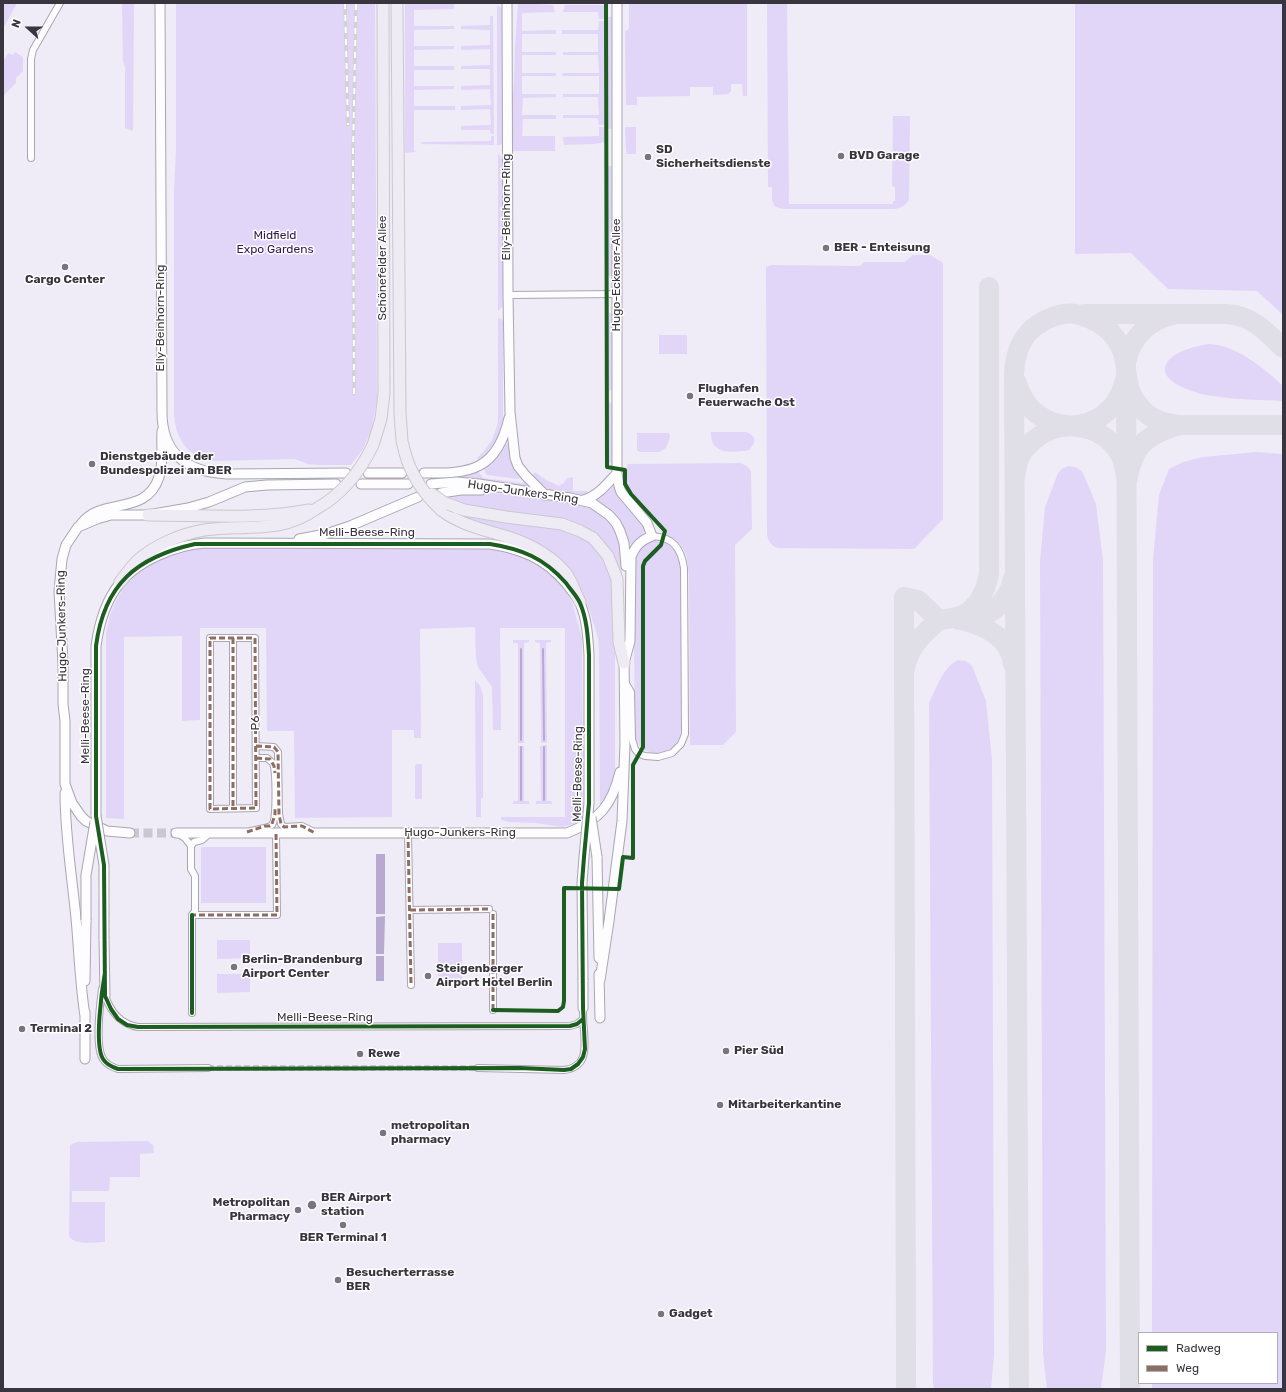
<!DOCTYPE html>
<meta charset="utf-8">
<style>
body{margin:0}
#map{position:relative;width:1286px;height:1392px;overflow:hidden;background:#efebf7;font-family:Rubik,sans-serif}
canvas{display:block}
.frame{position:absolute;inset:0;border:4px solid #39353f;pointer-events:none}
.legend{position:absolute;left:1138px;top:1332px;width:140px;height:52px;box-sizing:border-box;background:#fff;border:1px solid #b0aeb2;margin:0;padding:5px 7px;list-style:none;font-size:12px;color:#39353f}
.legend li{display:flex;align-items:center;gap:8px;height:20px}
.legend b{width:20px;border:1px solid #b0aeb2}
.north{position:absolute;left:8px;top:8px;width:40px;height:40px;-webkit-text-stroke:3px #fff;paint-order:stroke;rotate:291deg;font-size:11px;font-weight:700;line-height:16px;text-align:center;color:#39353f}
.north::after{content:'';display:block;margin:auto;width:14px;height:18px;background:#39353f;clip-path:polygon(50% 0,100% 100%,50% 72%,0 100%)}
</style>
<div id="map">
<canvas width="1286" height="1392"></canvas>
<div class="frame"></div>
<ul class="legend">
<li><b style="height:5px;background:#1b5e20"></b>Radweg</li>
<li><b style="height:5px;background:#8d6e63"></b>Weg</li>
</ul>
<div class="north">N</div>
</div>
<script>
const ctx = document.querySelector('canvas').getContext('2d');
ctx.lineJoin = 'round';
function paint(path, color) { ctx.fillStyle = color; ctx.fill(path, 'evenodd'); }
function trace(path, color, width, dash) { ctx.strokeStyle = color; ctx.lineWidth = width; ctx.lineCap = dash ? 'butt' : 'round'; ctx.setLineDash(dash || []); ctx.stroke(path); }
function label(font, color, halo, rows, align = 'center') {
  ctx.font = font + ' Rubik,sans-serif'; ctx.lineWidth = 3; ctx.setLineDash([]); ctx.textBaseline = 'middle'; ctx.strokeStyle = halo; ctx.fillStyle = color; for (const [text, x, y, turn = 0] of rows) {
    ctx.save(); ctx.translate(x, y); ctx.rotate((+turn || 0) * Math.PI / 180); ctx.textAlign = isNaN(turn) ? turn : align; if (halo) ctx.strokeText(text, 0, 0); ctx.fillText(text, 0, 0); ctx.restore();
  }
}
paint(new Path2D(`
 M3 3H17L3 29Z
 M122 3H134L133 131 125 128V67L123 61Z
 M176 3H375L377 401 371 431 363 449 351 465H316L308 464 295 459 213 461C187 457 175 438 174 413V192L176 149Z
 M405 3H454V9L414 10V26H454V29L414 30V46H454V49L414 50V66H454V70H414V86H454V89L414 90V106H455V110H414V151L416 152 405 153Z
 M518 3 553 5 555 12 522 13V31L556 30V34H522V52H556V55H522V73H556V76H522V94H556V97L523 98 522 115H556V119H523L522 136H555V151H511L510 102 513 94 514 82 515 47Z
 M629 3H747V96H743L742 84H731V92H729V94L713 95V87H690V96L637 97V105H626L625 31 629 29Z
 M767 3H787L789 204H893V201H895V187L892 186 893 116H910L909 199C906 206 901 208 894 209H789C770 209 772 203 772 187H768Z
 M1075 3H1283V315L1257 291 1168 289 1131 253 1075 254Z
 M565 5H604V19H599L598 12H563Z
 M497 6 501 7 502 10 503 141 501 145H497Z
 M490 16H493L494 134H491L490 130H461V126L491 125 490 109 461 110V106L491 105 490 89 461 90V86L490 85V69H461V66L490 65V49L461 50V46L490 45V30L461 29V26L490 25Z
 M608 17H613V129H608Z
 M599 21H604L605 125H599L598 118H563V115H599L598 97H563V94H599V76H563L562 73H599L598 55H563V52H598V34H562V30H598Z
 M15 52 23 57V71L16 78V83L3 96V62L8 53 13 55Z
 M599 127H605V142L594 144 564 145 563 137 599 136Z
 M625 127H636V154H627L626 151Z
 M491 136H494V145L422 144 421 142 491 141Z
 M498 153 501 157 503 162V306L498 311Z
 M608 166H612L613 169V276H608Z
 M913 255H930L943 263V519L914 549 778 548C771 546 768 541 767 534L766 267 771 265 860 266 864 262H905Z
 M609 313H613L614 388 609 391Z
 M498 318 501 319 503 321V425C499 440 492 452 479 461L477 458 484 451 492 440 498 423Z
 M659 335H687V354H659Z
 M1209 344C1236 345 1264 368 1283 386V401C1260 400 1229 399 1206 395 1193 392 1152 380 1169 360 1178 350 1197 346 1209 344Z
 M609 402 614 405V465L609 462Z
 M711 432H746C757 436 756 443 749 450 732 453 710 455 711 432Z
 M637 433H669L670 437 666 448 659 452H640L637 450Z
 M506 443 510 445 522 477 518 479 487 475 483 468C492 461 503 454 506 443Z
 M1256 452 1283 454V1389H1152V1383H1277V1333H1152L1153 560 1159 495 1169 469 1183 462 1203 457Z
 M740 463 747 466 751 471 752 529 735 545 736 732 723 745H690L689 576C688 556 685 543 666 535L667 530 662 527C652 515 638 502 630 490 625 482 625 472 628 464Z
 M1069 466 1075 467 1082 471 1096 504 1103 561 1106 1350 1101 1389H1047L1043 1353 1040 562 1045 507 1058 473 1063 468Z
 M478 471 483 478 522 483 525 481 532 488 430 480 429 478C445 477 464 479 478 471Z
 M535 472 546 480 559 486 564 483 567 478 573 477V491H588C583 501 548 491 540 485 536 483 533 479 530 477Z
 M612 485 613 486 643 524C647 534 639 537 634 544L629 545C627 525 611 509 594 500Z
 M475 492C499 493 524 496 548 500 562 501 577 502 591 507 602 512 613 523 618 535 623 547 621 562 622 575L611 551 599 538 479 509V507L462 503 448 497V494Z
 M449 510 471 517 554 528 570 531 580 535 598 549 610 570 615 595V771C613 785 609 796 600 807L599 649 598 638 590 612 584 598 566 569 467 521Z
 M655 540 661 541 660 544 644 559 641 568 642 744 640 747 635 736V726L633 564C636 551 642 543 655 540Z
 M664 542C676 548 679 558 681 570V729C679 749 663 758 644 750V569C645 556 660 553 664 542Z
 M190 547 490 548 507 550 532 560 551 573 563 587 572 602 582 638 583 819 573 824 562 827 536 823 509 822 501 820V817H565V628H500L501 730H493L492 687 478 667 476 659 475 627 420 629 421 738H414V730H392V817L295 818 294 731H267L266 628H200V720L182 721V636L124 637V819L106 818V645C106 638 106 631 108 624 115 591 139 563 171 552 177 550 184 549 190 547Z
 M513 640H529V642L524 643V743H518V643H513Z
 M535 640H551V642L546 643 547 743H541L540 643 535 642Z
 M958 660 966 661 972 666 986 701 992 760 994 1355 991 1389H934L933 1382 929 703C936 689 943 667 958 660Z
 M475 680 480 686 483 695V798H481V817H476Z
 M547 745V801H551L552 804H536V801H541L540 746Z
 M518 746H524V801H529V804H513V801H518Z
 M417 764H422V799H415V765Z
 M201 847H266V903H201Z
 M217 940H250V958L217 959Z
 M438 943H462V987H438Z
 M217 974H250V992L217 993Z
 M148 1141 153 1145 154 1153 140 1154V1177H110L109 1191H72V1202H105V1242C95 1242 75 1246 69 1236L70 1145 77 1142Z`), '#e2d6f8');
paint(new Path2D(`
 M376 854H385V914H376Z
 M385 916 384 954H376V917Z
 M376 956H384V981H376Z`), '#b8a9d0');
trace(new Path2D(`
 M521 649V740
 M543 649 544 740
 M521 747V800
 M544 747V800`), '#b8a9d0', 2);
trace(new Path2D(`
 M1084 314H1226C1251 315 1266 331 1283 348
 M1017 383C1032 439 1109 440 1124 383
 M1167 425H1283
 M1015 478C1016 468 1018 459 1023 451 1026 447 1030 444 1034 440 1059 418 1099 423 1118 451 1124 460 1125 470 1127 481 1133 446 1146 434 1180 425 1166 424 1152 421 1142 409 1127 393 1128 382 1125 362 1121 336 1103 322 1080 315 1064 310 1044 319 1032 329 1020 340 1015 357 1014 373L1019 1389
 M939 620C946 619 956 618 963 615 978 607 986 590 989 574V287
 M959 620C986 620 1007 606 1013 579
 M962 620C985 626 1010 637 1013 664
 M904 673C908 647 920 637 939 620L918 600 904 597V656L906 1347V1389
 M1130 1389 1126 363C1131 336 1150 319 1177 314`), '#e0dee6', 20);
trace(new Path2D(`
 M208 1068H478`), '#cbc7d2', 6, [6, 3]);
trace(new Path2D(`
 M130 833H176`), '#cbc7d2', 9, [9, 4.5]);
const street = new Path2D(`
 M31 158V59L33 50 60 3
 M508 295 617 294
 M210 638H255L256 808 210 809Z
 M233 638V808
 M625 682 631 692 632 739 635 749 639 754 645 756 658 757 672 753 681 744 685 734 684 568C681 548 673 537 652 536
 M256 746 274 747 278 752 279 814 281 824 284 827 302 826 312 831
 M251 831C255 830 270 827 272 825 277 819 276 771 273 763L267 758H256
 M177 833 185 838 191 846V869L195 876V911L192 915V1013
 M408 833 411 985
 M191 846 194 842 202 840 211 832
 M410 910 489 909
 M493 914V1010
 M192 915H277L276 832
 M102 989C100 1004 95 1047 103 1059 106 1064 112 1067 118 1069L208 1068
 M105 996C111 1012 120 1024 138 1027L570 1026 577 1024 583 1019
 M478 1068 564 1070C588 1067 585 1048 584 1030 583 1023 583 1015 583 1008`);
const secondary = new Path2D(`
 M160 3 162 412C162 454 187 472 227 474L346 473
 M507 3 508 295 510 412 515 458 518 466 526 476 545 495
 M617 3V473L619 486 621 492 647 523 652 536C641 540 635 546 631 557L630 641 624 663
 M368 473H402
 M424 473C471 474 497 470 509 418
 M361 484H408
 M431 484 457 482 479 484 570 498 592 503 609 515 616 523 620 531 624 543 626 566
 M441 493 461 490H481
 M583 500C598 496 607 484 617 473
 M81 524C102 496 146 517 159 477 164 463 161 446 162 431
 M299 539 326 534 350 526 418 497
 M65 793C65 835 72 877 76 918 79 951 80 984 85 1016
 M96 816V646C99 624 106 600 120 583 138 560 177 545 205 543L490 544C522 549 544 558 566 583 570 589 577 596 580 603 587 619 588 638 589 655V803
 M130 833 107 831 86 821 81 816 72 803 65 784V721L63 704V664L59 591 62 559 66 545 78 527 97 519 111 515H148L188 508 209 502 245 487 267 485 336 484
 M176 833H567C600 820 612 805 620 772
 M597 857 599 958
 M104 939 105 996
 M599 974 600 1018
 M600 980 609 921 622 821 625 744 624 657
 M85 981 86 920
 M583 1008V980
 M85 1012V1059`);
const highway = new Path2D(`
 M397 3 400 413 402 441 405 453
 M373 445 381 419 384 393 383 3
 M456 507 464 510 506 517 562 524 580 531 593 538 608 556 617 579 619 642 624 663
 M441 510C462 526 486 530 511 538 531 545 551 556 565 572 572 581 575 592 580 602
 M148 515C201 515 257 520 309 510
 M120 582C126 574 131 567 138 560 155 545 181 534 204 530 245 524 279 535 316 509`);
trace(street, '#aaa7b0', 8);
trace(secondary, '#aaa7b0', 11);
trace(highway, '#cac8ce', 13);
trace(street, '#fdfcfe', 6);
trace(secondary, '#fdfcfe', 9);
trace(highway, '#eeebf4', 11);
const rail = new Path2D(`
 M345 3 348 125
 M354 394 353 153 356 3`);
trace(rail, '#d2d1d4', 3.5);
trace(rail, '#fff', 2, [6]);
const secondaryBridge = new Path2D(`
 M96 816 104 865V939
 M591 817 597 857
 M86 920V875L95 822
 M583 980 582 883 584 857 589 803`);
const highwayBridge = new Path2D(`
 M405 453C411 475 424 494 441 510
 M432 494 445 503 456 507
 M316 509C343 494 360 472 373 445`);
trace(secondaryBridge, '#aaa7b0', 11, []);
trace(highwayBridge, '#cac8ce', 13, []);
trace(secondaryBridge, '#fdfcfe', 9);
trace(highwayBridge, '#eeebf4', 11);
trace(new Path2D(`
 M210 638H255L256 808 210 809Z
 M233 638V808
 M256 746 274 747 278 752 279 814 281 824 284 827 302 826 315 833
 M256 758 270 759 274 766 275 773
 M247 832 265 826H270L272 824 275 814V807
 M408 833 411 985
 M410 910 489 909
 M493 914V1010
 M192 917V915H277L276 832`), '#8d6e63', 3, [6, 3]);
trace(new Path2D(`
 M192 915V1013
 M105 972C102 989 94 1045 103 1059 106 1064 112 1067 118 1069L520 1068 564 1070 571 1069 578 1064 583 1057 585 1049 583 1008 582 883 584 857 589 803V655C588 638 587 619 580 603 577 596 570 589 566 583 544 558 522 549 490 544H195C137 557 104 584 96 646V816L104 865 105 996 111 1009 118 1019 127 1025 138 1027 570 1026 577 1024 583 1019
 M493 1010 558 1011 563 1007 564 1001V888L619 889 623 857 633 858V765L643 747V566L645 561 661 545 665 531 631 494 625 484V470L607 467 606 3`), '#1b5e20', 4);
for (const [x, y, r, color] of [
 [841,156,4,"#79757f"],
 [648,157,4,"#79757f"],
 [826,248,4,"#79757f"],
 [65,267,4,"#79757f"],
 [690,396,4,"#79757f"],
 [92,464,4,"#79757f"],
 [234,967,4,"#79757f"],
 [428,976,4,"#79757f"],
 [22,1029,4,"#79757f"],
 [726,1051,4,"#79757f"],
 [360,1054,4,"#79757f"],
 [720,1105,4,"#79757f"],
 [383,1133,4,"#79757f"],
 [312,1205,5,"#79757f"],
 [298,1210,4,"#79757f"],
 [343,1225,4,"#79757f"],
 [338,1280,4,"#79757f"],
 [661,1314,4,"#79757f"]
]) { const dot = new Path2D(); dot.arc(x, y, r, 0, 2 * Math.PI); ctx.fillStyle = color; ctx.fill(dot); trace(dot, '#fff', 1.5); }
label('bold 12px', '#39353f', '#fff', [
 ["SD",656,150],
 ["Sicherheitsdienste",656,164],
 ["BVD Garage",849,156],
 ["BER - Enteisung",834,248],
 ["Cargo Center",65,280,"center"],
 ["Flughafen",698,389],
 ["Feuerwache Ost",698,403],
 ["Dienstgebäude der",100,457],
 ["Bundespolizei am BER",100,471],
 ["Berlin-Brandenburg",242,960],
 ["Airport Center",242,974],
 ["Steigenberger",436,969],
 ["Airport Hotel Berlin",436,983],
 ["Terminal 2",30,1029],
 ["Pier Süd",734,1051],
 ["Rewe",368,1054],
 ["Mitarbeiterkantine",728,1105],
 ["metropolitan",391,1126],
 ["pharmacy",391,1140],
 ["BER Airport",321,1198],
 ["station",321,1212],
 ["Metropolitan",290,1203,"right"],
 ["Pharmacy",290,1217,"right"],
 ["BER Terminal 1",343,1238,"center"],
 ["Besucherterrasse",346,1273],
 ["BER",346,1287],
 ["Gadget",669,1314]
], 'left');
label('12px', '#39353f', '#fff', [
 ["Elly-Beinhorn-Ring",507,207,-90],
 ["Schönefelder Allee",383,268,-90],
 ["Hugo-Eckener-Allee",617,275,-90],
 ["Elly-Beinhorn-Ring",161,318,-90],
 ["Hugo-Junkers-Ring",523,492,8],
 ["Melli-Beese-Ring",367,533],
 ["Hugo-Junkers-Ring",62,626,-91],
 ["Melli-Beese-Ring",86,716,-90],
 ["P6",256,723,-90],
 ["Melli-Beese-Ring",578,774,-89],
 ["Hugo-Junkers-Ring",460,833],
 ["Melli-Beese-Ring",325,1018]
]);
label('12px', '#361855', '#fff', [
 ["Midfield",275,236],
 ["Expo Gardens",275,250]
]);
</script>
